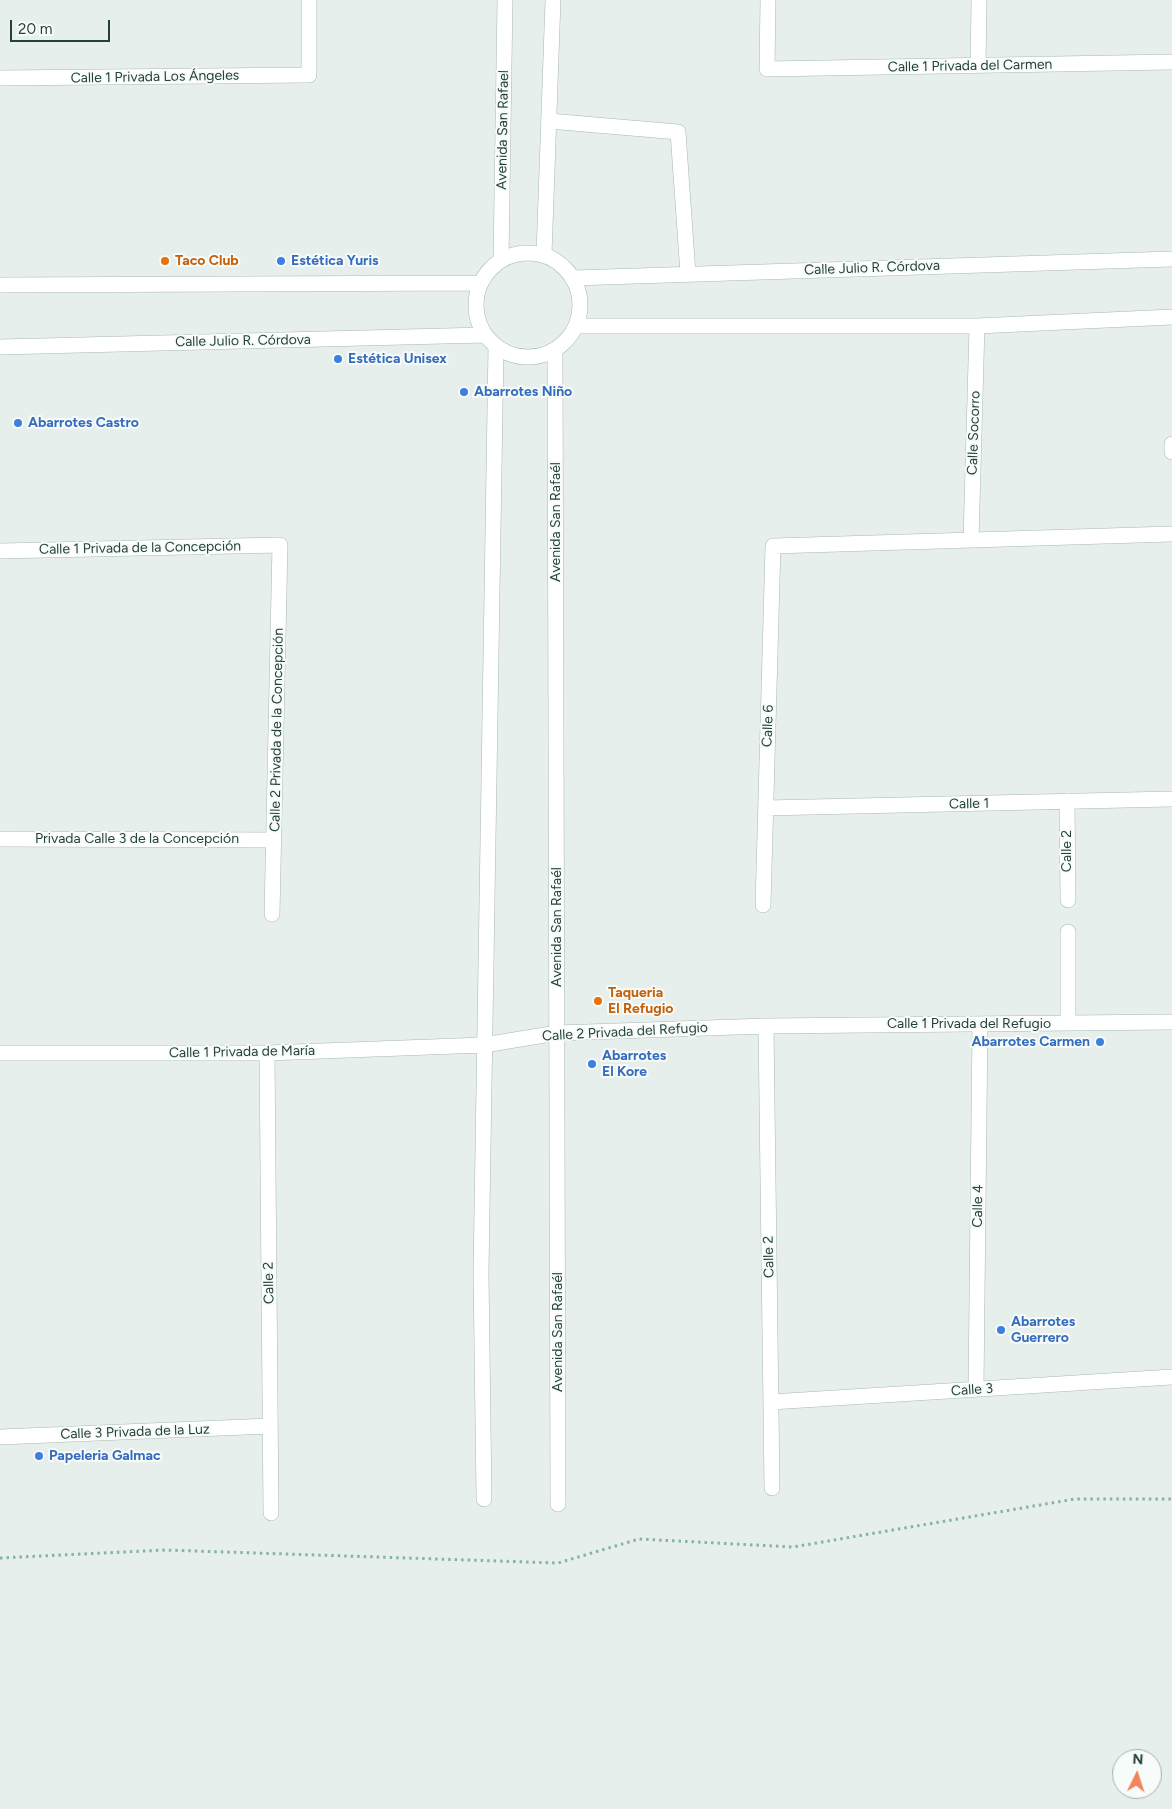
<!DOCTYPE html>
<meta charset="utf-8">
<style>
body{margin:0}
#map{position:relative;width:1172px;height:1809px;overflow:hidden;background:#e6efeb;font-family:Figtree,sans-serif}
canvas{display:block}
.north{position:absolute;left:1112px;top:1749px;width:50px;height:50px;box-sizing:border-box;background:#f7fbf9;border:1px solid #a3b1ad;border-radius:50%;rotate:4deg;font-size:14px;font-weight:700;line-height:20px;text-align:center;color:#24423a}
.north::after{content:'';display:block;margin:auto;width:18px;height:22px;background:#f4845f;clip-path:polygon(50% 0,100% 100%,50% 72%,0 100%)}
.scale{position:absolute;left:10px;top:20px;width:100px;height:22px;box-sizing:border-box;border:2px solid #24423a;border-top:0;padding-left:6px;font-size:15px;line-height:18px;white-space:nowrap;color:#24423a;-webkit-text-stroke:4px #f7fbf9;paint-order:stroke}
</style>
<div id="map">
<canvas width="1172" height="1809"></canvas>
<div class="north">N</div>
<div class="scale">20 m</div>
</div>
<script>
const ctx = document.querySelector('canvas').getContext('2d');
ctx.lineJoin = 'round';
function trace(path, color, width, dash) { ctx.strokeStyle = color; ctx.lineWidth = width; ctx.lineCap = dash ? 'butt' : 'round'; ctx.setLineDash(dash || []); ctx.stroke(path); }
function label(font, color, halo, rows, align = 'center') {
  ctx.font = font + ' Figtree,sans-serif'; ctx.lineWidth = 4; ctx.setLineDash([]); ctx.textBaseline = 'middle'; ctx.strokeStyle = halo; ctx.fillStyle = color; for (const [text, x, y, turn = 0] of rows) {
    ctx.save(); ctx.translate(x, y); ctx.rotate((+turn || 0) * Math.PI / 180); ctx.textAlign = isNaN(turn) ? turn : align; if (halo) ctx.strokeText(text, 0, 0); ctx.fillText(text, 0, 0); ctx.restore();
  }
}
const service = new Path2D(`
 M549 121 678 132 688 274`);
const minor = new Path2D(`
 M768 0 767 69 1172 62
 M978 66 979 0
 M0 78 309 75V0
 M544 255 553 0
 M501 260 505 0
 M573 278 1172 259
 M576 326H977L1172 317
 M555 350 558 1504
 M1172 444V452
 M971 540 977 326
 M0 551 280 545 272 914
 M1067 801 1068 900
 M766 808 1172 799
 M0 839 274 840
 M763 905 773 546 1172 534
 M1068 932V1023
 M766 1026 772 1488
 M0 1053H267L484 1045 557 1033 766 1026 1172 1022
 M267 1053 271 1513
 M976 1389 980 1024
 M771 1402 1172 1377
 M0 1437 270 1426
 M484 1499 481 1272 496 346`);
const tertiary = new Path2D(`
 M476 305a52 52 0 1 1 104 0a52 52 0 1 1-104 0Z
 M0 285 480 283
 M0 347 485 335`);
trace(service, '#a8b8b2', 16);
trace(minor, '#a8b8b2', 16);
trace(tertiary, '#a8b8b2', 16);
trace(new Path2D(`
 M0 1558 165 1550 558 1563 639 1539 793 1547 1075 1499H1172`), '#86b3a5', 3, [2.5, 4]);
trace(service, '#fff', 15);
trace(minor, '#fff', 15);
trace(tertiary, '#fff', 15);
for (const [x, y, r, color] of [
 [165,261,5,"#e8710a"],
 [281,261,5,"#3f7fe0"],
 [338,359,5,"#3f7fe0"],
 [464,392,5,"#3f7fe0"],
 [18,423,5,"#3f7fe0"],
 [598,1001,5,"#e8710a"],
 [1100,1042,5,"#3f7fe0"],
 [592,1064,5,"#3f7fe0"],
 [1001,1330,5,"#3f7fe0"],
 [39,1456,5,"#3f7fe0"]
]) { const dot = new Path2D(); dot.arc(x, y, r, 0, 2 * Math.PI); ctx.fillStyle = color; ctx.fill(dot); trace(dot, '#f7fbf9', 2); }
label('14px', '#24423a', '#f7fbf9', [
 ["Calle 1 Privada del Carmen",970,66,-1],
 ["Calle 1 Privada Los Ángeles",155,77,-1],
 ["Avenida San Rafael",503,130,-89],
 ["Calle Julio R. Córdova",872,268,-2],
 ["Calle Julio R. Córdova",243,341,-1],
 ["Calle Socorro",974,433,-88],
 ["Avenida San Rafaél",556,522,-90],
 ["Calle 1 Privada de la Concepción",140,548,-1],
 ["Calle 6",768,726,-88],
 ["Calle 2 Privada de la Concepción",277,730,-89],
 ["Calle 1",969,804,-1],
 ["Privada Calle 3 de la Concepción",137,839],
 ["Calle 2",1067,851,-90],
 ["Avenida San Rafaél",557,927,-90],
 ["Calle 1 Privada del Refugio",969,1024],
 ["Calle 2 Privada del Refugio",625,1032,-3],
 ["Calle 1 Privada de María",242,1052,-1],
 ["Calle 4",978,1206,-89],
 ["Calle 2",769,1257,-91],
 ["Calle 2",269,1283,-91],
 ["Avenida San Rafaél",558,1332,-90],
 ["Calle 3",972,1390,-4],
 ["Calle 3 Privada de la Luz",135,1432,-2]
]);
label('bold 14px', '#c56008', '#f7fbf9', [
 ["Taco Club",175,261],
 ["Taqueria",608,993],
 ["El Refugio",608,1009]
], 'left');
label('bold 14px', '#366cbe', '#f7fbf9', [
 ["Estética Yuris",291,261],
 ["Estética Unisex",348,359],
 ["Abarrotes Niño",474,392],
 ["Abarrotes Castro",28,423],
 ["Abarrotes Carmen",1090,1042,"right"],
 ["Abarrotes",602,1056],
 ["El Kore",602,1072],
 ["Abarrotes",1011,1322],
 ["Guerrero",1011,1338],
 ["Papeleria Galmac",49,1456]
], 'left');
</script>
